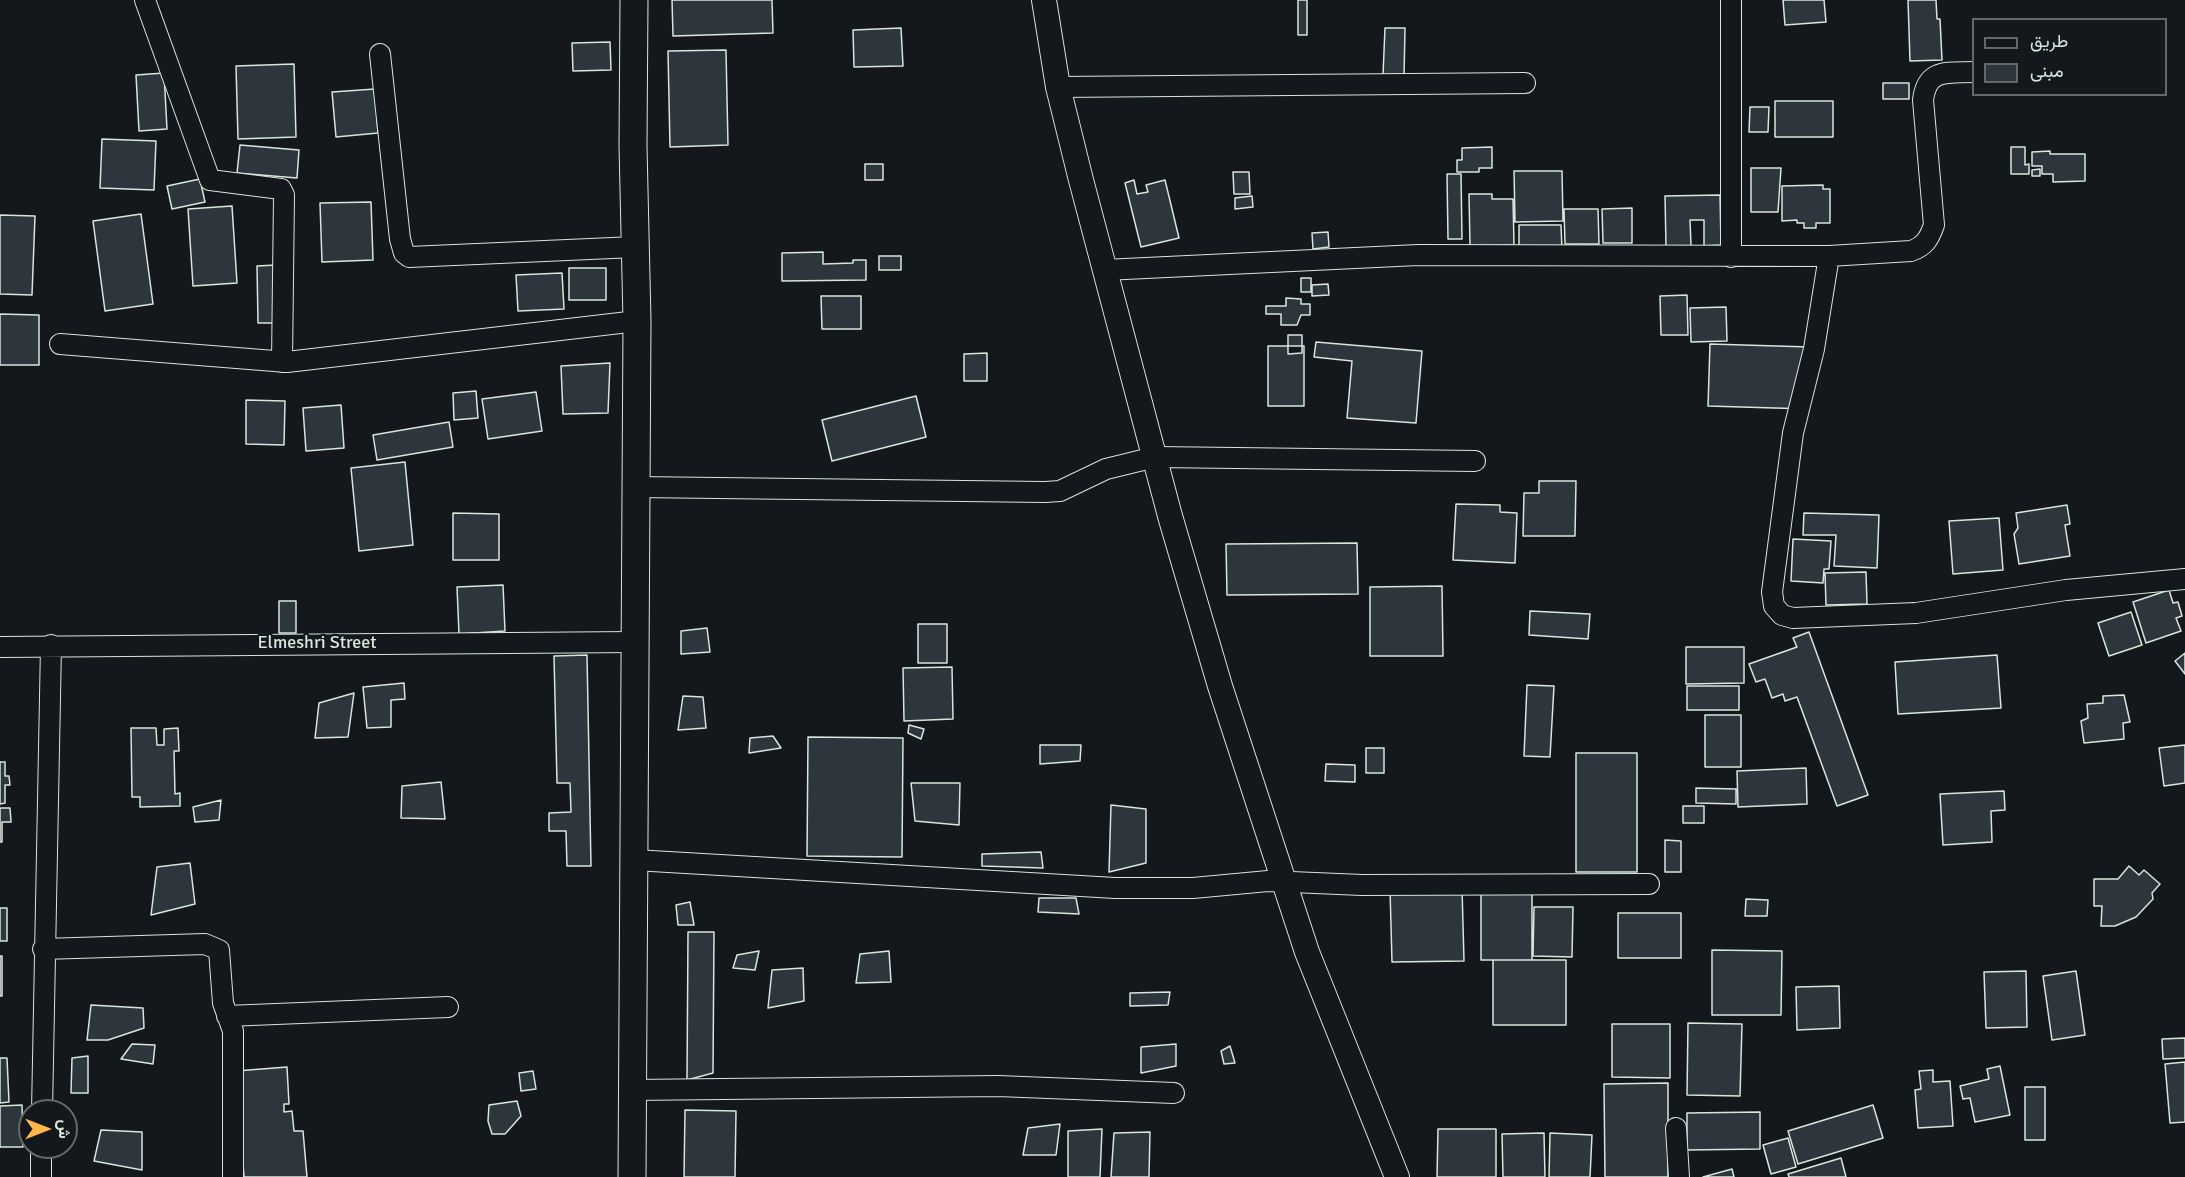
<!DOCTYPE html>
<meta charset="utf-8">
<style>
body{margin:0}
#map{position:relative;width:2185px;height:1177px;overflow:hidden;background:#14181c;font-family:Signika,Vazirmatn,sans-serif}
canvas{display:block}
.legend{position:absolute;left:1972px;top:18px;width:195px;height:78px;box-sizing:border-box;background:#14181c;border:2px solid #626a69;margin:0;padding:8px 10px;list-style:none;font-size:18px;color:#d8e6dc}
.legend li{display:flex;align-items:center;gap:12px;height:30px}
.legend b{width:30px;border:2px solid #626a69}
.north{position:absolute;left:18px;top:1099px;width:60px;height:60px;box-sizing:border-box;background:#14181c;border:2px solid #626a69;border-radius:50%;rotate:90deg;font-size:16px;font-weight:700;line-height:24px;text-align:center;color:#d8e6dc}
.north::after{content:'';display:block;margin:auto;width:21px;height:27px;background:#ffb74d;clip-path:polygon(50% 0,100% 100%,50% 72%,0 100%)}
</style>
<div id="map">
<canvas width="2185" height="1177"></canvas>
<ul class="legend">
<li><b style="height:8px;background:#14181c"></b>طريق</li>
<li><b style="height:16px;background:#2c363c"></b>مبنى</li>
</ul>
<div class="north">ش</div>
</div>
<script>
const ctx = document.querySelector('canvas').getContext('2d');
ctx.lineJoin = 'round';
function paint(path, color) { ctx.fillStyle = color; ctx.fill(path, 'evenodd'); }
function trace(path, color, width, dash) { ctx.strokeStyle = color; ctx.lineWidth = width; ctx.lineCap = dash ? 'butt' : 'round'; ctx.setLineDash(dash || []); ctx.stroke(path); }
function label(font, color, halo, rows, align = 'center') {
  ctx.font = font + ' Signika,sans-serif'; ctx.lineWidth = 4.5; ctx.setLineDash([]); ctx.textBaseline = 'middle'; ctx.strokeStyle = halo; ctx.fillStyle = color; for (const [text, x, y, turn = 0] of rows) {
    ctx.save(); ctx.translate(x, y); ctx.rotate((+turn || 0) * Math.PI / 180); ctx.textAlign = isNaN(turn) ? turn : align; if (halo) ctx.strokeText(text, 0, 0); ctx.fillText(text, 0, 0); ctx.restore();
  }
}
const building = new Path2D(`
 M672 0H772L773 33 673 36Z
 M1298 0H1307V35H1298Z
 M1783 0H1824L1826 22 1785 25Z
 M1908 0H1936L1937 19H1940L1942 60 1910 61Z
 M901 28 903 66 854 67 853 30Z
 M1385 28H1405L1404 76 1383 75Z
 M610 42 611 70 573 71 572 43Z
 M726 50 728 145 670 147 668 51Z
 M294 64 296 137 238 139 236 66Z
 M164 73 167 129 139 131 136 75Z
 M1883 83H1909V99H1883Z
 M375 89 378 133 336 137 332 92Z
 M1775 101H1833V137H1775Z
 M1750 107H1769L1768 132H1749Z
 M102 139 156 141 154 190 100 188Z
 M240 145 299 150 297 178 237 173Z
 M1492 147V168H1479V172H1457V160H1462V148Z
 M2011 147H2025V165L2029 164V174H2011Z
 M2050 151V154H2085V181L2053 182V174H2042V166H2032V152Z
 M865 164H883V180H865Z
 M1751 168H1781L1778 212H1751Z
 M2040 169V176H2032V170Z
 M1514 171H1562L1563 221 1515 222Z
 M1233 172H1249L1250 194H1234Z
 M1447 174H1461L1462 239H1448Z
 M200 179 205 202 172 209 167 186Z
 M1134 180 1137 194 1148 192 1146 185 1165 180 1179 238 1141 247 1125 183Z
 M1823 185V189H1830V223H1816V228H1804V223H1797V220L1782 221V186Z
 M1469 194H1492V199H1513L1514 245 1470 246Z
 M1720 195 1721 245 1704 246V220H1690L1691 246 1666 247 1665 196Z
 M1252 196 1253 207 1235 209V198Z
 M371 202 373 260 322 262 320 203Z
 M232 206 237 283 193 286 188 209Z
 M1632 208V243H1603L1602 209Z
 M1564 209H1598L1599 244H1565Z
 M141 214 153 304 105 311 93 221Z
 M0 215 35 216 32 295 0 294Z
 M1519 225H1561L1562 250 1519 251Z
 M1328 232 1329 247 1313 249 1312 233Z
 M823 252V264L853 263V260H866V280L782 281V253Z
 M879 256H901V270H879Z
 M276 265 277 323H258L257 266Z
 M569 268H606V300H569Z
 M562 273 564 309 518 311 516 275Z
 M1301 278H1311V292H1301Z
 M1328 284 1329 295 1312 296V285Z
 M1687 295 1688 335H1661L1660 296Z
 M821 296H861V329H822Z
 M1286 298 1301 299V304H1310V315H1301L1297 325H1281V314H1266V306H1286Z
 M1726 307 1727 341 1691 342 1690 308Z
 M0 314 39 315V365H0Z
 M1288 335H1302V353L1288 354Z
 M1316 342 1422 351 1416 423 1347 418 1352 361 1314 357Z
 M1710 344 1810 347 1808 409 1708 406Z
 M1268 346H1304V406H1268Z
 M987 353V381H964V354Z
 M610 363 608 413 563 414 561 366Z
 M476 391 478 418 454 420 453 393Z
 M536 392 542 431 488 439 482 399Z
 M916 396 926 437 832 461 822 420Z
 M246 400 285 401 284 445 246 444Z
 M341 405 344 448 306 451 303 408Z
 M449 422 453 447 377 460 373 435Z
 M405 462 413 545 359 551 351 468Z
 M1539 481H1576L1575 536H1523L1524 493H1539Z
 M1456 504 1500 505V512L1517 513 1515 563 1453 560Z
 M2067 505 2070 524 2065 525 2070 556 2019 564 2014 534 2018 528 2016 513Z
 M453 513 499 514V560H453Z
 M1804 513 1879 515 1877 568 1834 566 1836 535H1803Z
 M1999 518 2003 570 1953 574 1949 521Z
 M1793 539 1831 541 1829 569H1824L1823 583 1791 581Z
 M1357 543 1358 594 1227 595 1226 544Z
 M1866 572 1867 604 1826 605 1825 573Z
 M503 585 505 631 459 634 457 587Z
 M1442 586 1443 656H1370V587Z
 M2169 590 2173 603 2178 602 2182 616 2176 618 2181 631 2146 643 2133 602Z
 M279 601H296V633H279Z
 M1530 611 1590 614 1588 639 1529 635Z
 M2131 612 2142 645 2109 656 2098 623Z
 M918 624H947V663H918Z
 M707 628 710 652 681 654V631Z
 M1809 632 1868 795 1837 806 1797 697 1785 701 1783 694 1772 698 1765 679 1756 682 1749 664 1797 647 1793 638Z
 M1686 647H1744V683L1686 684Z
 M2185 653V674L2175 661Z
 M587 655 591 866H567L566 831H549V813L571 812 570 783H557L554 656Z
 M1997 655 2001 708 1898 714 1895 662Z
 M952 667 953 719 904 721 903 668Z
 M404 683 405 699 391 700V727L367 728 363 687Z
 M1527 685 1554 686 1550 757 1524 756Z
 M1687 686H1739V710H1687Z
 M354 693 348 737 315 738 319 703Z
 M2124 695 2130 722 2123 723 2124 739 2084 743 2081 721 2088 718 2087 704 2103 703V696Z
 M683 696 703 697 706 728 678 730Z
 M1705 715H1741V767H1705Z
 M909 725 924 729 921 739 908 733Z
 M131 728H156L157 745H164V729L178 728 179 751H174L175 794 180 793V806L140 807V797H132Z
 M773 736 781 748 749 753 750 738Z
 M808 737 903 738 902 857 807 856Z
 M1040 745H1081L1080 761 1040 764Z
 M2185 745V783L2164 786 2159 748Z
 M1366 748H1384V773H1366Z
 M1576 753H1637V872H1576Z
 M0 762H5V776H9L10 785H5V803L0 804Z
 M1326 764 1355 765V782L1325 781Z
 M1806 768 1807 804 1738 807 1737 771Z
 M441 782 445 819 401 818 402 786Z
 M911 783H960L959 825 915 821Z
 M1696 788 1736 789V804L1696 803Z
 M2004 791 2005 810 1991 811 1992 842 1943 845 1940 794Z
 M221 800 219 820 195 822 193 807Z
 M1111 805 1146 809V863L1109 872Z
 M1683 806H1704V823H1683Z
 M0 808H10L11 822H2V842H0Z
 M1665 840 1681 841V872H1665Z
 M1041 852 1043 868 982 866V854Z
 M190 863 195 904 151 915 157 867Z
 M2129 866 2139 875 2144 870 2160 884 2152 893 2153 899 2136 917 2115 926H2101L2102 906H2094V879H2118Z
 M1462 888 1464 961 1392 962 1390 889Z
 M1481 894H1532V960H1481Z
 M1039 898H1076L1079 914 1038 912Z
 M1746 899 1768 900 1767 916H1745Z
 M690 902 694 925H678L676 905Z
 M1534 907H1573L1572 957 1533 956Z
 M0 908H7V941H0Z
 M1618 913H1681V958H1618Z
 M688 932H714L713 1073 687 1080Z
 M1712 950 1782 951 1781 1015H1712Z
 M759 951 755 970 733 968 737 955Z
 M889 951 891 982 856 983 860 954Z
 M0 956H2V996H0Z
 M1493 960H1566V1025H1493Z
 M803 968 804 1001 768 1008 772 970Z
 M2026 971 2027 1027 1986 1028 1984 972Z
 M2076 971 2085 1035 2052 1040 2043 976Z
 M1839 986 1840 1028 1797 1030 1796 987Z
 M1170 992 1168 1005 1130 1006V993Z
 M91 1005 143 1008 144 1028 108 1040H87Z
 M1688 1023 1742 1024 1740 1096 1687 1095Z
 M1612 1024H1670V1078L1612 1077Z
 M2185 1038V1058L2163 1059 2162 1039Z
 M132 1044 155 1045 153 1064 121 1059Z
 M1176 1044V1066L1141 1073V1047Z
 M1230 1046 1235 1063 1224 1064 1221 1051Z
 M88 1056V1093H71L72 1058Z
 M0 1058H7L9 1102 0 1103Z
 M2185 1062V1122L2170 1123 2165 1064Z
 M2000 1066 2010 1115 1975 1122 1970 1098 1963 1099 1960 1086 1989 1079 1987 1069Z
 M287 1067 289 1104H284V1112L292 1111 294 1131H303L307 1177H244L236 1071Z
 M1933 1070V1082L1950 1081 1953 1126 1918 1128 1915 1090 1921 1089 1919 1071Z
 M533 1071 536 1089 521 1091 519 1073Z
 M1668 1083V1177H1605L1604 1084Z
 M2025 1087H2045V1140H2025Z
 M517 1101 521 1116 505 1134H492L488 1121 489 1105Z
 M22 1105 23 1147H0V1106Z
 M1873 1105 1883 1138 1798 1164 1788 1131Z
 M685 1110 736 1111 735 1177H684Z
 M1760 1112V1149L1687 1150V1113Z
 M1060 1124 1056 1155H1023L1028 1128Z
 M1102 1129 1100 1177H1068V1131Z
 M1438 1129H1496V1177H1437Z
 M101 1130 142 1132V1170L94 1161Z
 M1150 1132 1149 1177H1111L1114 1133Z
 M1544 1133 1545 1177H1503L1502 1134Z
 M1550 1133 1592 1135 1590 1177H1549Z
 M1788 1138 1796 1167 1771 1174 1763 1145Z
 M1841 1158 1846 1177H1789L1788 1174Z
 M1732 1169 1734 1177H1703Z`);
paint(building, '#2c363c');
trace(building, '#d8e6dc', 1.5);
const minor = new Path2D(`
 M145 0 210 180 281 189 284 195 282 362
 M380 54 400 239 404 253 409 257 635 247
 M1058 87 1525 83
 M1829 256 1814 349 1793 433 1772 592 1774 606 1782 615 1793 618 1916 613 2066 590 2185 579
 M1731 257V0
 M1104 270 1418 255 1829 256 1911 251C1925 246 1929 239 1934 225L1923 100C1927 68 1947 73 1974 72
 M60 344 287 362 637 321
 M636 487 1045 492 1060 491 1106 469 1155 457 1475 461
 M0 647 635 642
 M634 860 1115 888H1193L1268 881 1362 885 1649 884
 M43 949 205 944 219 950 223 1003 233 1031V1177
 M227 1016 448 1007
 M632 1090 998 1086 1174 1093
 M42 1111 51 645
 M1676 1128 1679 1177
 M41 1177V1147`);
const tertiary = new Path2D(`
 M1044 0 1058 87 1081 180 1170 516 1220 686 1307 952 1397 1177`);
const secondary = new Path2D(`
 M632 1177 637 321 633 146 634 0`);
trace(minor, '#d8e6dc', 22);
trace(tertiary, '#d8e6dc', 26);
trace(secondary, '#d8e6dc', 29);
trace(minor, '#14181c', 20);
trace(tertiary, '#14181c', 24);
trace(secondary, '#14181c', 27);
label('18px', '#d8e6dc', '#14181c', [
 ["Elmeshri Street",317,643]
]);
</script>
